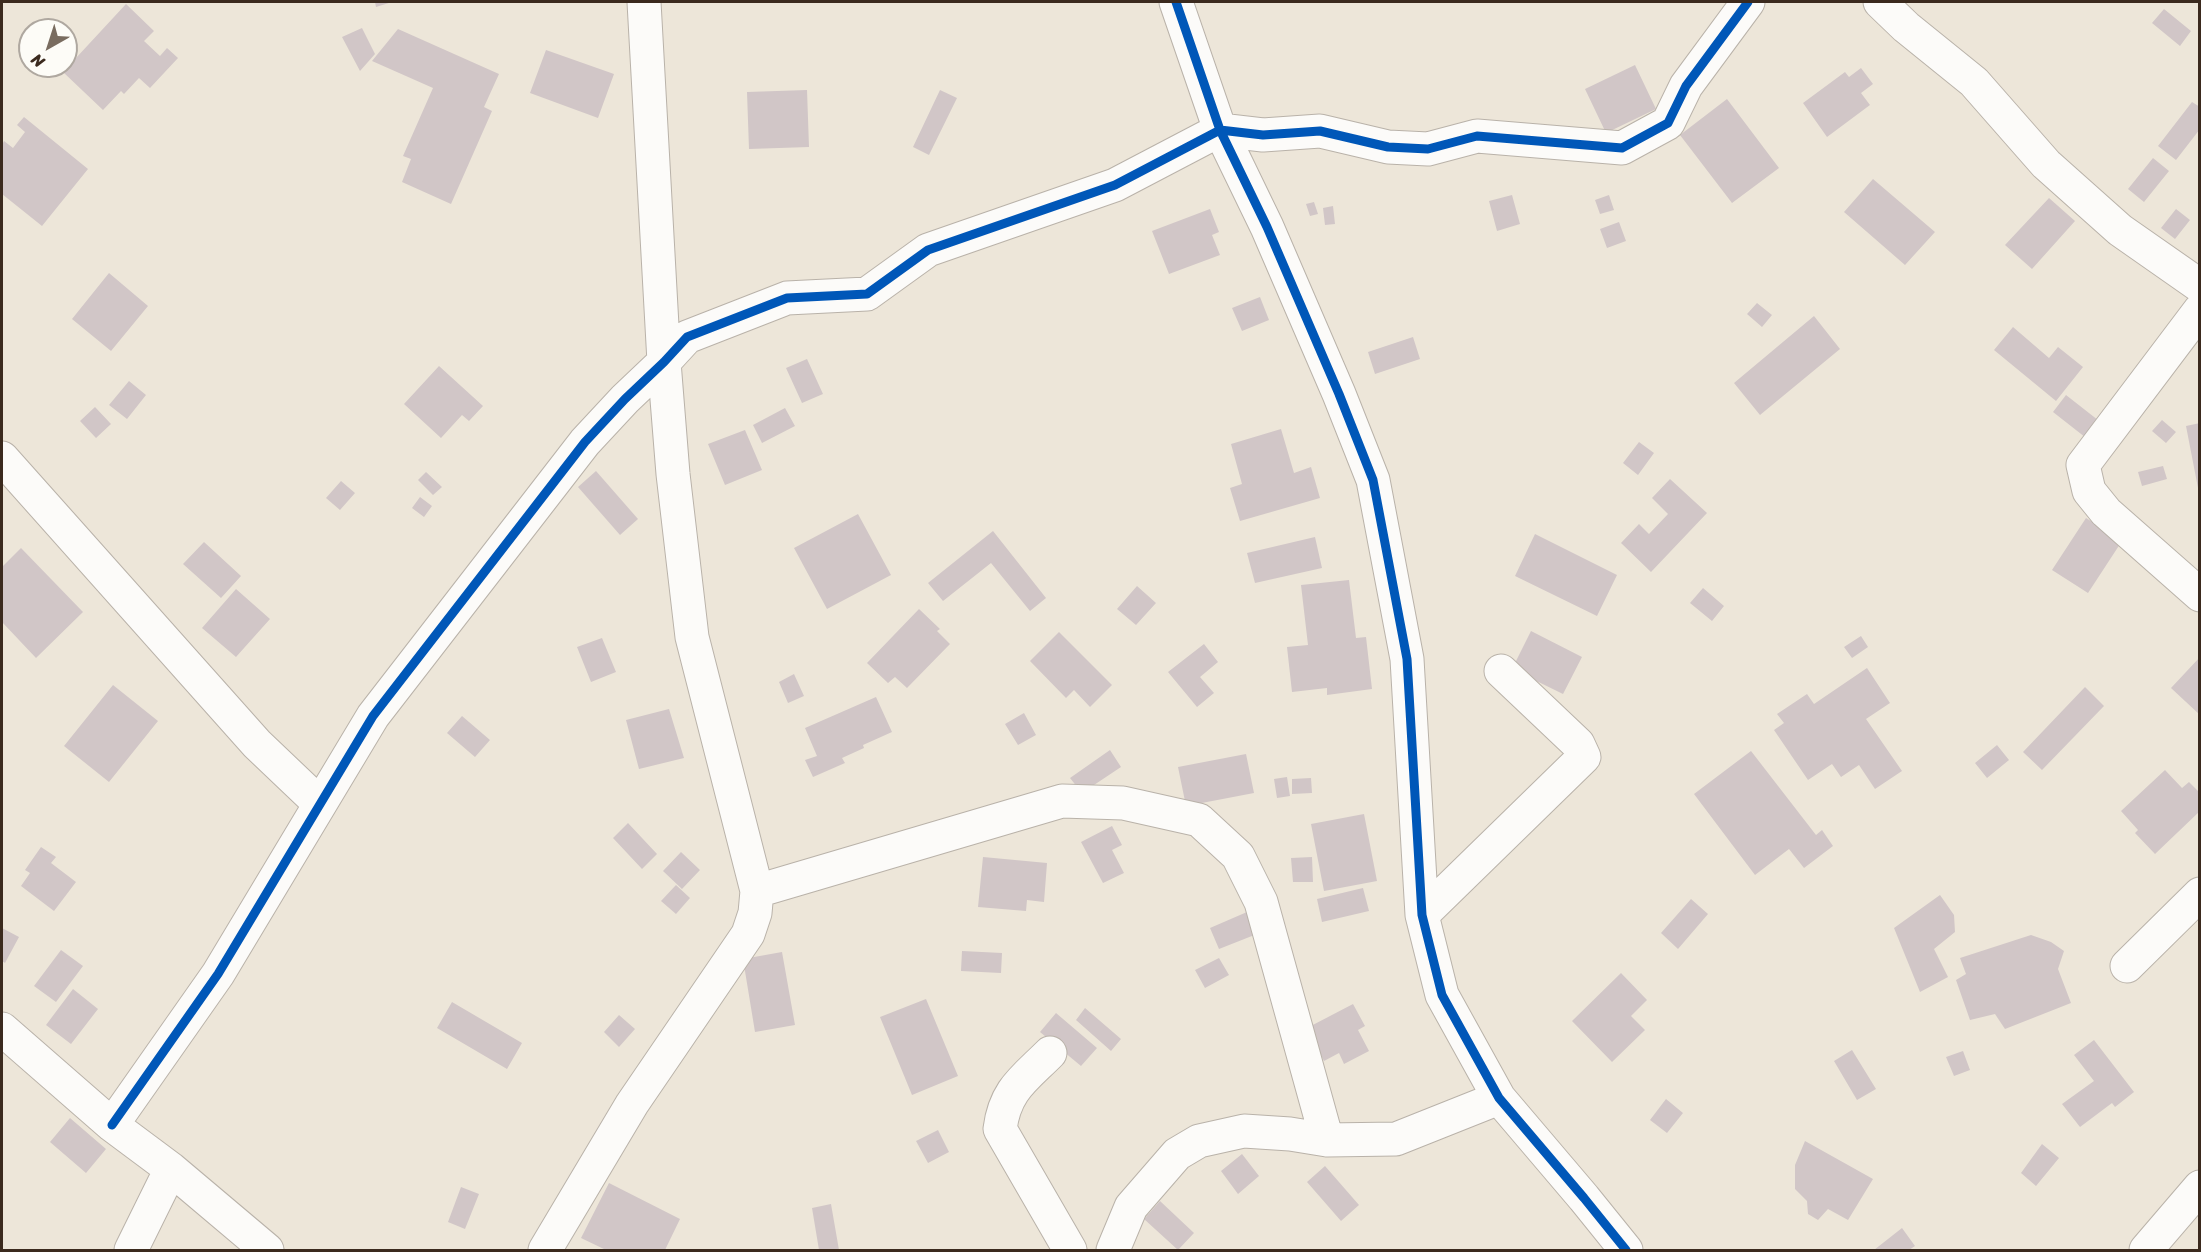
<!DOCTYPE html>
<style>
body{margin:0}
#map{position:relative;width:2201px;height:1252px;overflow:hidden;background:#ede6d9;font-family:Sriracha,sans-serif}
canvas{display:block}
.frame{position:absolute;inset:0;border:3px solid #3b2a1e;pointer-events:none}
.north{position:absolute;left:18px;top:18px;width:60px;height:60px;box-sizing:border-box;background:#fdfcf7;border:2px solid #afa8a0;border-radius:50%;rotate:219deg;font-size:16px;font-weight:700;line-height:24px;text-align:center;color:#3b2a1e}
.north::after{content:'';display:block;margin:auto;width:21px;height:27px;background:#796c5f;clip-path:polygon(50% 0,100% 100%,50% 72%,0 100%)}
</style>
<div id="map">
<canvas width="2201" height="1252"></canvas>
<div class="frame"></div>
<div class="north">N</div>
</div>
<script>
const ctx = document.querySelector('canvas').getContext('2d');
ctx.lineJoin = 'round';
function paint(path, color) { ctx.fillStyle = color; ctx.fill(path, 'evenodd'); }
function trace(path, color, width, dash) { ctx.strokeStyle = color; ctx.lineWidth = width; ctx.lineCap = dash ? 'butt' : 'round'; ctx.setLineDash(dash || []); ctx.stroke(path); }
paint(new Path2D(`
 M375 2H392L376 7Z
 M126 4 154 31 144 41 160 56 167 48 178 58 150 88 139 78 124 94 121 91 103 110 63 72Z
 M2164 9 2191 31 2180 46 2152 23Z
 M362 28 375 54 360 71 342 37Z
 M398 29 499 74 484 107 492 111 451 204 402 182 411 159 403 156 433 88 372 61Z
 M546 50 614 74 598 118 530 93Z
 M1635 65 1656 109 1606 133 1585 89Z
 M1861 68 1873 84 1861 93 1870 105 1827 137 1803 103 1845 72 1849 77Z
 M807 90 809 147 749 149 747 92Z
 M940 90 957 98 929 155 913 147Z
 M1727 99 1779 168 1732 203 1680 135Z
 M2192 102 2200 107V129L2176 160 2158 146Z
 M24 117 88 169 42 226 2 194V145L4 141 13 148 25 132 17 125Z
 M2153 158 2169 171 2144 202 2128 189Z
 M1873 179 1935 232 1905 265 1844 212Z
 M1512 195 1520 224 1497 231 1489 201Z
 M1609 195 1614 210 1600 214 1595 200Z
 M2049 198 2075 221 2032 269 2005 245Z
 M1314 202 1318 214 1310 216 1306 204Z
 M1333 206 1335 224 1325 225 1323 208Z
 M1210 209 1219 232 1212 235 1220 255 1169 274 1152 231Z
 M2176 209 2190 220 2175 239 2161 228Z
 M1619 222 1626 241 1607 248 1600 229Z
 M109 273 148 306 111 351 72 319Z
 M1260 297 1269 320 1242 331 1232 308Z
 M1757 303 1772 315 1762 327 1747 314Z
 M1814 316 1840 349 1760 415 1734 383Z
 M2013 327 2049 358 2058 347 2083 367 2056 401 1994 350Z
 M1413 337 1420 359 1375 374 1368 352Z
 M807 359 823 394 802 403 786 368Z
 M439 366 483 406 469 421 462 415 441 438 404 404Z
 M129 381 146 395 127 419 109 405Z
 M2066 395 2103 424 2090 441 2053 412Z
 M95 407 111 424 96 438 80 421Z
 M785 408 795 426 762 443 753 425Z
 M2162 420 2176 432 2166 443 2152 431Z
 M2200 423V488H2198L2186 426Z
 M1281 429 1294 473 1311 467 1320 498 1240 521 1230 488 1242 484 1231 444Z
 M745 430 762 470 725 485 708 444Z
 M1639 442 1654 453 1638 475 1623 463Z
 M2163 466 2167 479 2142 486 2138 472Z
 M596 471 638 519 620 535 578 487Z
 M426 472 442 487 433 495 418 480Z
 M1670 479 1707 513 1651 572 1621 543 1639 524 1649 534 1668 514 1652 498Z
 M341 481 355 493 340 510 326 498Z
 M420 497 432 506 424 517 412 508Z
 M858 514 891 575 827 609 794 548Z
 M2086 518 2122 541 2088 593 2052 570Z
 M993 531 1046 598 1030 611 991 563 943 601 928 583Z
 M1535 534 1617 575 1597 616 1515 576Z
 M1315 537 1322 568 1255 583 1247 553Z
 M204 542 241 576 221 598 183 564Z
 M21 548 83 612 36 658 2 622V567Z
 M1349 580 1356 638 1366 637 1372 689 1327 695V688L1292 692 1287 647 1308 645 1301 585Z
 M1137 586 1156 603 1136 625 1117 609Z
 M1703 588 1724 606 1712 621 1690 603Z
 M236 589 270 619 236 657 202 628Z
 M919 609 940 629 937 631 950 644 907 688 895 677 888 683 867 663Z
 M1531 631 1582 657 1563 694 1512 669Z
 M1059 632 1112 685 1090 707 1074 690 1066 698 1030 661Z
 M1861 636 1868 647 1852 658 1844 647Z
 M602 638 616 672 591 682 577 647Z
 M1204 644 1218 662 1200 677 1214 693 1197 707 1168 672Z
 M2200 657V715L2171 688Z
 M1867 668 1890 703 1866 719 1902 771 1875 789 1859 765 1841 777 1832 764 1808 780 1774 730 1784 723 1777 714 1807 694 1814 704Z
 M794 674 804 696 788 703 779 682Z
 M113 685 158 721 109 782 64 746Z
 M2085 687 2104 706 2042 770 2023 752Z
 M876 697 892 732 863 745 864 748 842 758 845 763 813 777 805 760 817 756 805 728Z
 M669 709 684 758 639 769 626 720Z
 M1024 713 1036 735 1018 745 1005 724Z
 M462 716 490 740 475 757 447 733Z
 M1997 745 2009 760 1987 778 1975 763Z
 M1110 750 1121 767 1082 793 1070 778Z
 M1751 751 1816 835 1822 830 1833 846 1804 868 1789 849 1755 875 1694 794Z
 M1246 754 1254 793 1186 806 1178 767Z
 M2165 770 2182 788 2189 782 2200 793V811L2155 854 2135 833 2138 830 2121 811Z
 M1287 777 1290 796 1277 798 1274 779Z
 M1311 778 1312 793 1292 794V779Z
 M1364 814 1377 881 1324 891 1311 824Z
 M628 823 657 854 642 869 613 838Z
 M1112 826 1122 845 1112 850 1124 873 1103 883 1081 842Z
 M41 847 56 857 51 863 76 882 54 911 21 886 30 873 25 870Z
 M681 852 700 870 682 889 663 871Z
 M983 857 1047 863 1044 902 1027 900 1026 911 978 907Z
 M1312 857 1313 882H1293L1291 858Z
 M676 885 690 898 676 914 661 901Z
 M1363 888 1369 911 1322 922 1317 899Z
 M1940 895 1954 915 1955 932 1934 949 1948 977 1920 992 1894 928Z
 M1691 899 1708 914 1678 949 1661 933Z
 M1247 912 1257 934 1219 949 1210 928Z
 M2 928 19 937 5 963 2 961Z
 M2031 935 2051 942 2064 951 2058 969 2071 1003 2005 1029 1995 1014 1970 1020 1956 980 1966 974 1960 958Z
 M61 950 83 966 56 1002 34 986Z
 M962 951 1002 953 1001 973 961 971Z
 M782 952 795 1025 755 1032 743 959Z
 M1219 958 1229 975 1205 988 1195 970Z
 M1621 973 1647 1000 1631 1016 1645 1030 1612 1062 1572 1021Z
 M73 989 98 1009 71 1044 46 1025Z
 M926 999 958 1076 912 1095 880 1017Z
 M452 1002 522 1043 507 1069 437 1028Z
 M1353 1004 1365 1026 1358 1030 1369 1051 1344 1064 1339 1053 1324 1061 1307 1028Z
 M1085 1008 1121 1039 1111 1051 1076 1020Z
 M1056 1013 1097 1048 1081 1066 1040 1032Z
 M619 1015 635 1029 619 1047 604 1032Z
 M2094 1040 2134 1092 2115 1107 2112 1103 2080 1127 2062 1104 2094 1081 2074 1055Z
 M1852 1050 1876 1089 1857 1100 1834 1061Z
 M1963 1051 1970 1070 1954 1076 1946 1057Z
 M1666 1099 1683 1113 1667 1133 1650 1120Z
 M70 1118 106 1149 86 1173 50 1142Z
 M938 1130 949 1152 928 1163 916 1141Z
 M1805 1141 1873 1179 1848 1220 1828 1209 1818 1220 1808 1214 1807 1201 1795 1189V1165Z
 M2042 1144 2059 1158 2036 1186 2021 1173Z
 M1242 1154 1259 1176 1238 1194 1221 1171Z
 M1325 1166 1359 1205 1341 1221 1307 1182Z
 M609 1183 680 1219 665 1250H606L581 1238Z
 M461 1187 479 1194 465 1229 448 1222Z
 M1160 1201 1194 1233 1178 1250 1144 1219Z
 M831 1204 839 1250H819L812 1208Z
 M1902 1228 1915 1246 1909 1250H1874Z`), '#d1c6c7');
const minor = new Path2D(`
 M1176 2 1220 130 1267 227 1339 394 1373 480 1407 659 1422 915 1442 995 1499 1098 1584 1198 1626 1250
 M1880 2 1906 27 1974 82 2046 164 2120 230 2200 286
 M2200 310 2083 465 2089 491 2106 512 2200 595
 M2 458 257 744 320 804
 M757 891 1062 801 1123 803 1199 820 1238 856 1261 902 1327 1140
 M1422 915 1584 757 1578 744 1501 671
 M2127 966 2200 894
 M2 1029 112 1125 171 1169 267 1250
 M1050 1053C1024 1079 1005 1090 1000 1129L1070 1250
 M112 1125 218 974 373 716 585 442 625 399 664 362 687 337 787 298 867 294 928 250 1115 185 1220 130 1263 135 1320 131 1388 147 1428 149 1477 136 1622 148 1668 123 1686 86 1748 2
 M131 1250 171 1169
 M545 1250 632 1104 748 934 755 913 757 891 692 637 673 474 664 362 644 2
 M1113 1250 1131 1207 1177 1154 1199 1141 1244 1131 1290 1134 1327 1140 1396 1139 1499 1098
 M2146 1250 2200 1187`);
trace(minor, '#b9b2a9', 35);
trace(minor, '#fcfbf9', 33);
trace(new Path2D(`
 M1176 2 1220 130 1267 227 1339 394 1373 480 1407 659 1422 915 1442 995 1499 1098 1584 1198 1626 1250
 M112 1125 218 974 373 716 585 442 625 399 664 362 687 337 787 298 867 294 928 250 1115 185 1220 130 1263 135 1320 131 1388 147 1428 149 1477 136 1622 148 1668 123 1686 86 1748 2`), '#0057b8', 9);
</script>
